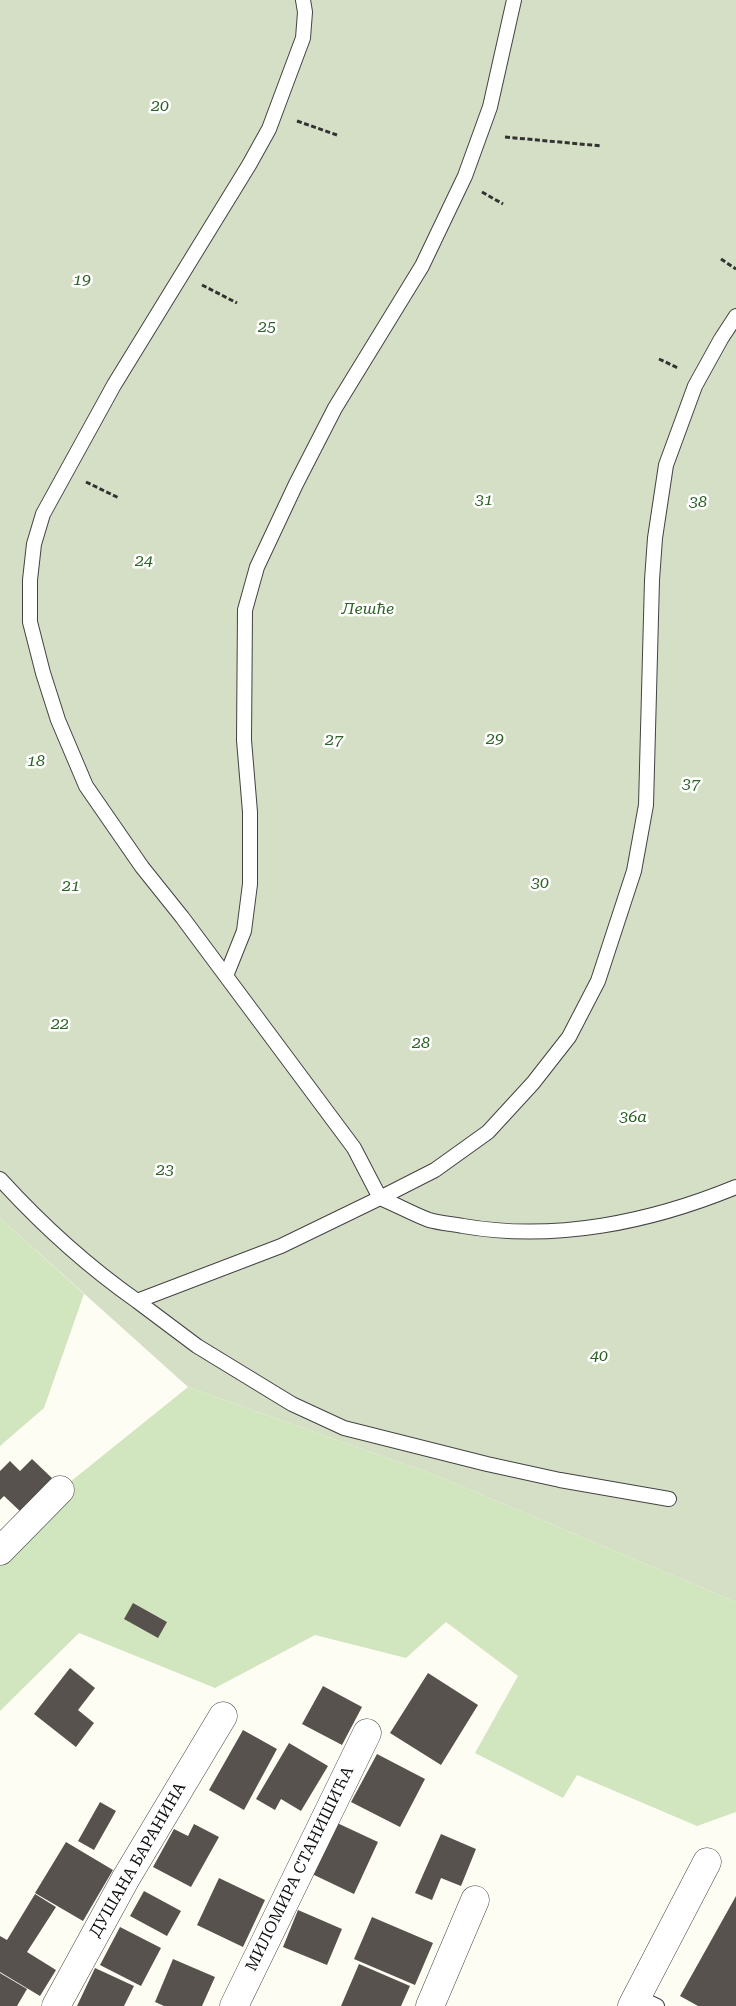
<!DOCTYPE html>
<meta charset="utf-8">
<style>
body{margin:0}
canvas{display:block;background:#fefdf3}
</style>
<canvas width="736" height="2006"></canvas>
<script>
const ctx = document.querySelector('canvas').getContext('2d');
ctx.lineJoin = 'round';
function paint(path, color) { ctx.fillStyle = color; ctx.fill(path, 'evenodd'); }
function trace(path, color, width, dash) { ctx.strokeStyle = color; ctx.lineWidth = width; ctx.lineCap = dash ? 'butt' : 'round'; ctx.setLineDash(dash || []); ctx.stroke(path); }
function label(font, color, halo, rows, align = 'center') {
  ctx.font = font + ' "Roboto Serif",serif'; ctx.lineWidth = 5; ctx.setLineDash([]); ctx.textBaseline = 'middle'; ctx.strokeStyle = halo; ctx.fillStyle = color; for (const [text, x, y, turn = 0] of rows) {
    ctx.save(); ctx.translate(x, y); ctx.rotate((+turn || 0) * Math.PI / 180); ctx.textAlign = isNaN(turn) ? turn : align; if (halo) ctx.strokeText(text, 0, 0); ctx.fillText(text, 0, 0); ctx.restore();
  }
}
paint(new Path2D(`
 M0 1218 84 1294 44 1408 0 1446Z
 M188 1387 435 1475 736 1602V1812L697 1826 577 1775 563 1798 475 1753 518 1676 446 1622 406 1658 315 1635 215 1688 79 1633 0 1711V1551L65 1486Z`), '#d1e6bf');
paint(new Path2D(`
 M0 0H736V1602L435 1475 188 1387 0 1218Z`), '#d5dfc5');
paint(new Path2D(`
 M32 1459 53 1479 22 1513 4 1496 0 1500V1471L10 1461 20 1471Z
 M133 1603 167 1622 158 1638 124 1619Z
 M70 1668 95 1688 78 1710 94 1723 76 1747 34 1714Z
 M428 1673 478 1705 441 1765 390 1733Z
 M323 1686 362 1707 342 1745 302 1724Z
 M243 1730 277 1749 244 1810 209 1790Z
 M289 1743 328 1766 301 1811 281 1799 275 1810 256 1799Z
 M377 1754 425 1779 400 1827 351 1802Z
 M100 1802 116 1811 94 1850 78 1841Z
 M335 1822 378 1842 354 1894 310 1873Z
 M194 1824 219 1837 191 1887 153 1867 174 1829 188 1836Z
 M441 1834 476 1849 461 1886 441 1878 432 1900 415 1893Z
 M66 1842 113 1870 83 1921 35 1893Z
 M219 1878 265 1900 243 1947 197 1925Z
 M144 1891 181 1911 167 1936 130 1916Z
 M35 1894 56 1907 27 1952 56 1970 40 1996 0 1972V1936L7 1940Z
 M736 1896V2006H698L680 1996Z
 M298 1910 342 1929 327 1965 283 1947Z
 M372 1917 433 1943 415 1985 354 1959Z
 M120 1927 161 1948 141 1986 100 1965Z
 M173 1959 215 1977 202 2006H164L155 2002Z
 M359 1964 410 1986 401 2006H341Z
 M95 1968 134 1986 124 2006H77Z
 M0 1973 27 1989 17 2006H0Z`), '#57524d');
const lane = new Path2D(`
 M303 0 305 12 303 38 269 129 249 165 114 385 43 514 34 544 30 580V622L43 673 58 720 86 786 142 867 182 917 354 1148 380 1198 435 1170 488 1132 533 1083 569 1037 598 981 634 871 646 805 652 580 655 538 666 465 695 386 721 339 736 316
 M226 976 244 931 250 884V812L244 740 245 610 257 567 296 484 335 408 422 266 465 176 490 107 514 0
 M0 1179C41 1224 87 1266 137 1301L281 1246 380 1198C397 1205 413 1214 429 1220 440 1223 452 1224 463 1226 555 1242 651 1222 736 1187
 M137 1301 197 1346 292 1404 344 1428 487 1464 560 1480 669 1499
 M636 1996 657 2006`);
const street = new Path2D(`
 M0 1551 60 1490
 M56 2006 126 1878 223 1716
 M234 2006 367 1733
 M430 2006 475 1900
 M632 2006 707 1862`);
trace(lane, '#434343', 16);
trace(street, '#434343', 29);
trace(new Path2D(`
 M297 121 337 135
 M505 137 602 146
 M482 192 503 204
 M721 259 736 269
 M202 285 237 303
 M659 359 678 368
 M86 482 119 498`), '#323232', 3, [5, 2.5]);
trace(lane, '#fff', 14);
trace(street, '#fff', 28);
label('italic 16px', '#2d6325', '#fff', [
 ["20",160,106],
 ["19",82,280],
 ["25",267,327],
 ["31",484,500],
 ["38",698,502],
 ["24",144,561],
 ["Лешће",368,609],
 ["29",495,739],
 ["27",334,740],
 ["18",36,761],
 ["37",691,784],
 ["30",540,883],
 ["21",71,886],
 ["22",60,1024],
 ["28",421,1043],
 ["36a",633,1117],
 ["23",165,1170],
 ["40",599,1356]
]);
label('16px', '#101010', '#fff', [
 ["ДУШАНА БАРАНИНА",138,1860,-60],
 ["МИЛОМИРА СТАНИШИЋА",300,1869,-64]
]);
</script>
